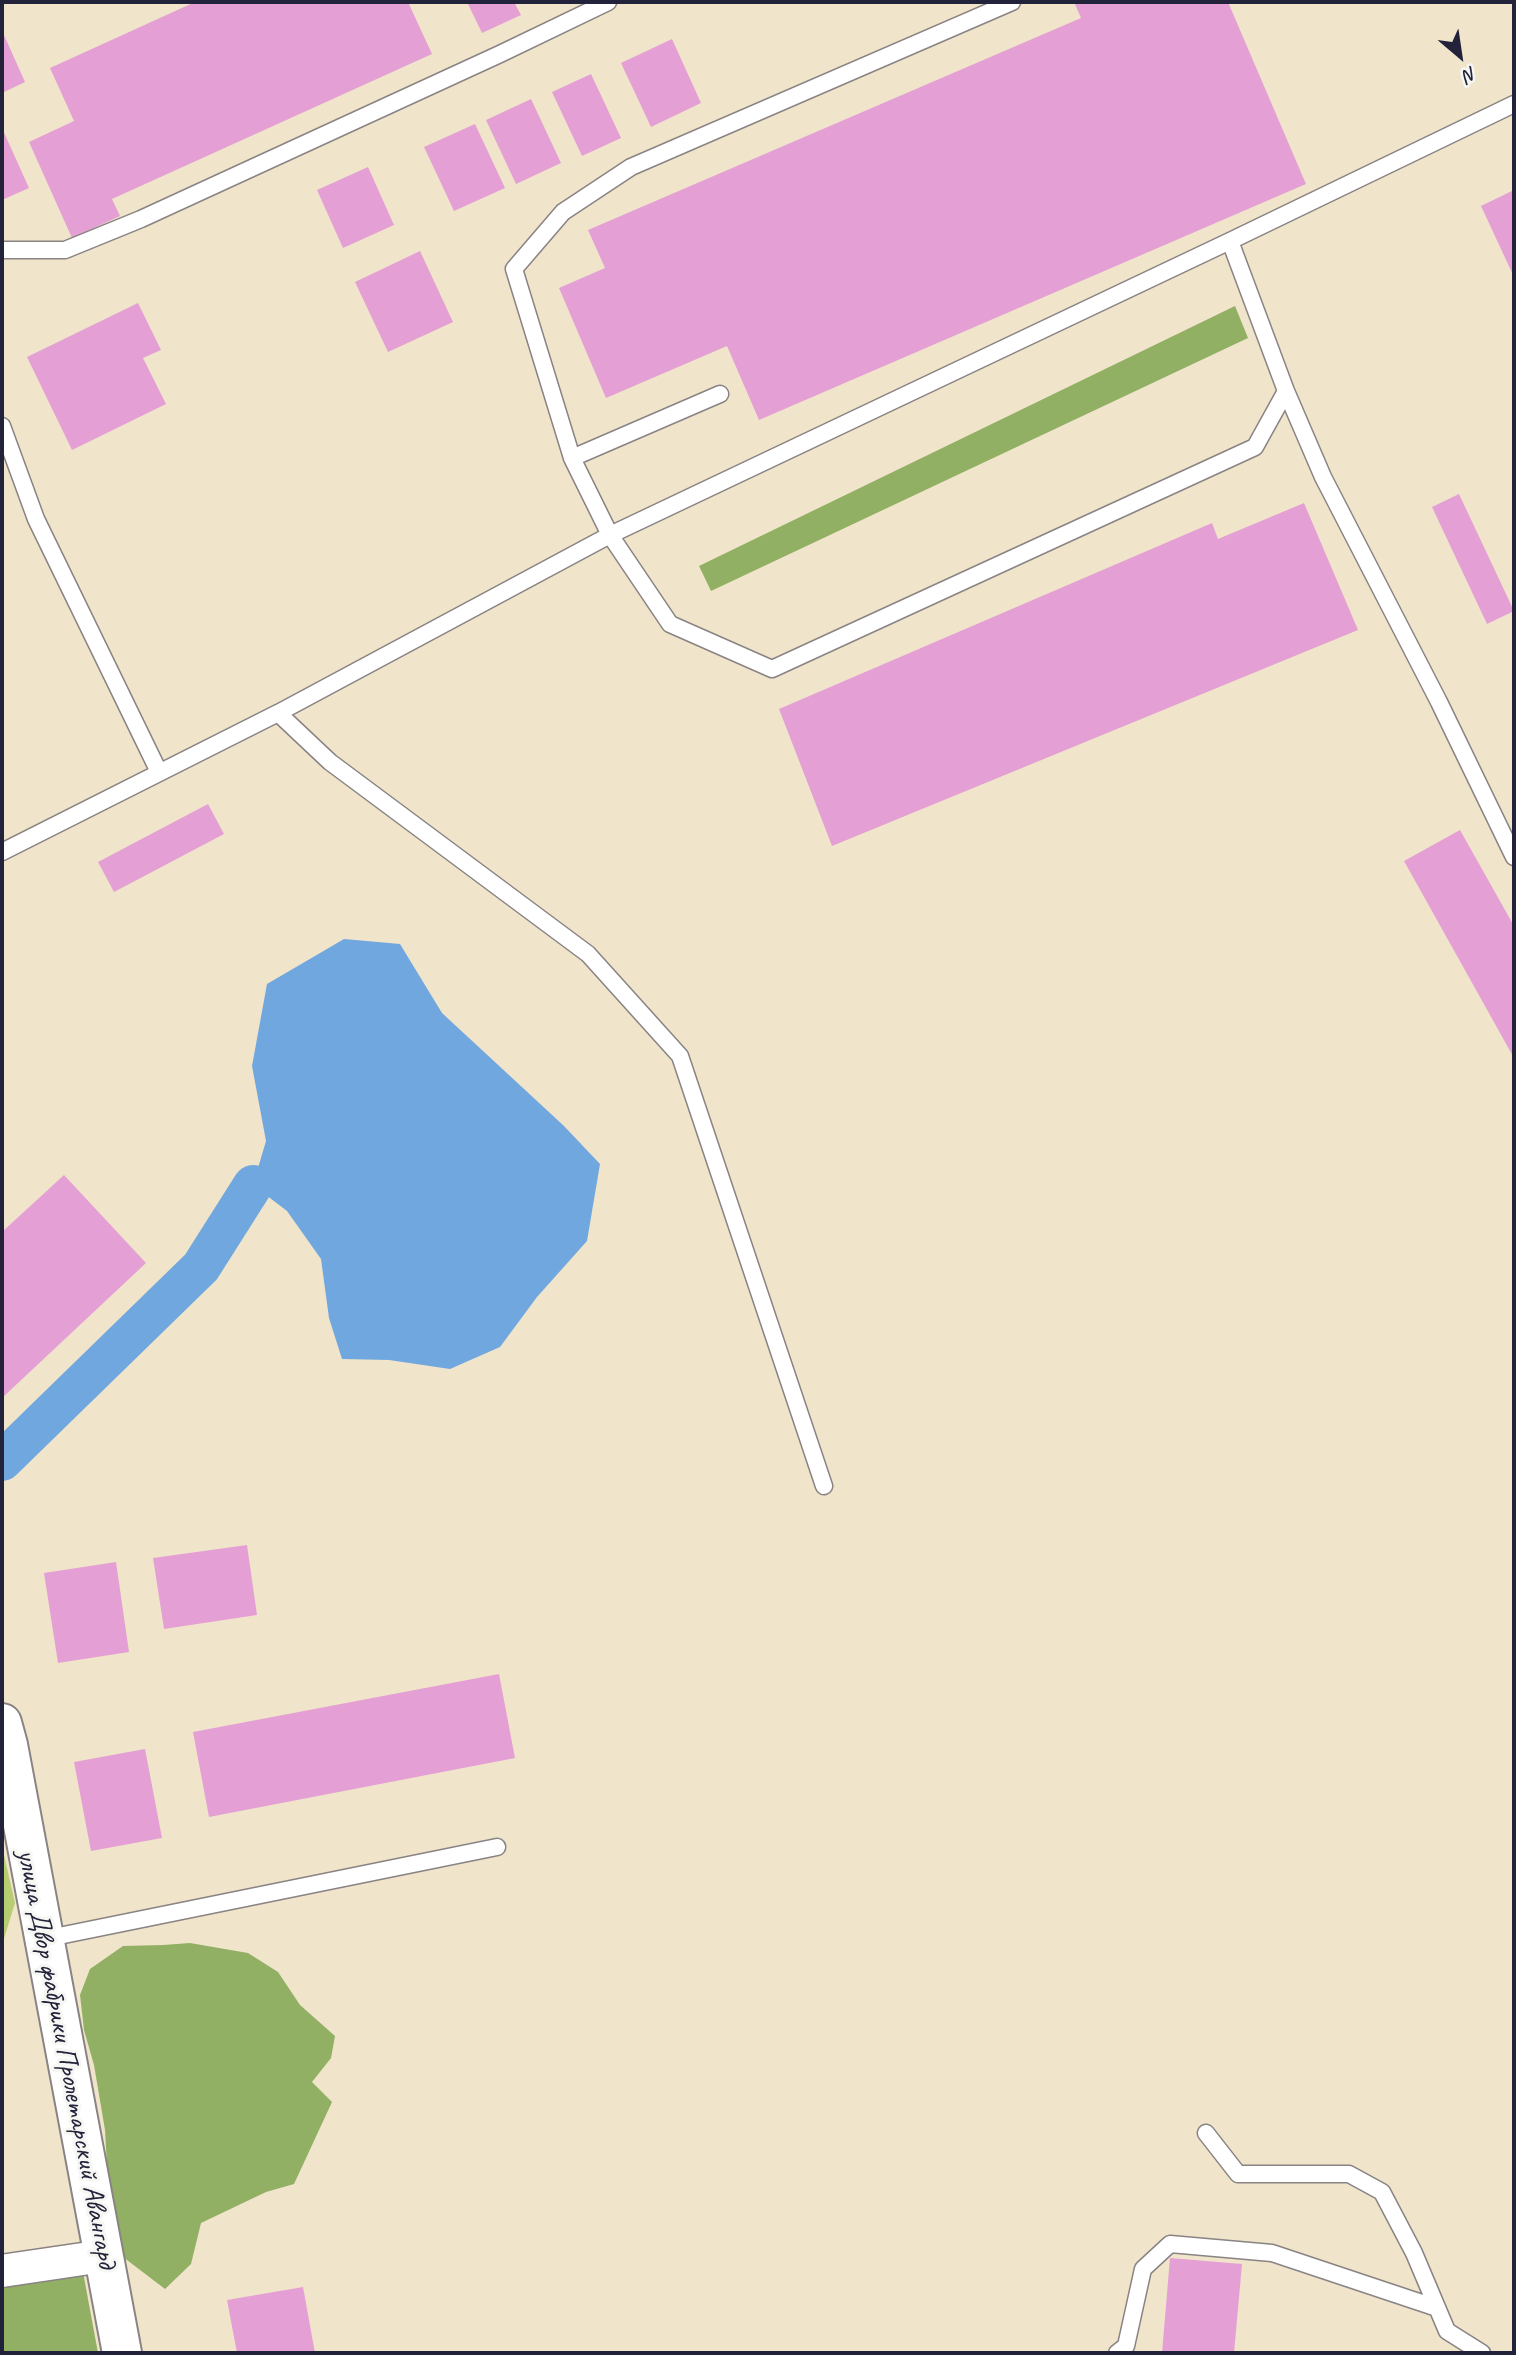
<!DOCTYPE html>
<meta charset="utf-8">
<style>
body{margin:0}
#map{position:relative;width:1516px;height:2355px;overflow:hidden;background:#f0e4cb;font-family:Caveat,sans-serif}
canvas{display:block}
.frame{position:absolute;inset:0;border:4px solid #22223b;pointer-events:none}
.north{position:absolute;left:1425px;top:21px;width:70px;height:70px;-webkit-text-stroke:5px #f6f6f2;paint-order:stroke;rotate:151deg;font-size:19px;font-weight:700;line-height:28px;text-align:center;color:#22223b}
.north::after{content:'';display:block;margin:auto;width:24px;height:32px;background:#22223b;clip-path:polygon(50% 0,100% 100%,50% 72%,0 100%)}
</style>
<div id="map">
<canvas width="1516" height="2355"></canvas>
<div class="frame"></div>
<div class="north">N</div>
</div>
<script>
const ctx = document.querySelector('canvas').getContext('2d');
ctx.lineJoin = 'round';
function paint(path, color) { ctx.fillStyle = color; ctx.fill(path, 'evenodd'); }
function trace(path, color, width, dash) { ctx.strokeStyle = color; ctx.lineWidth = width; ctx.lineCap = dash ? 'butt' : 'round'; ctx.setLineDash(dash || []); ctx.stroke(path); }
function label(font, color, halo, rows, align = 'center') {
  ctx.font = font + ' Caveat,sans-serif'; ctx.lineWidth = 6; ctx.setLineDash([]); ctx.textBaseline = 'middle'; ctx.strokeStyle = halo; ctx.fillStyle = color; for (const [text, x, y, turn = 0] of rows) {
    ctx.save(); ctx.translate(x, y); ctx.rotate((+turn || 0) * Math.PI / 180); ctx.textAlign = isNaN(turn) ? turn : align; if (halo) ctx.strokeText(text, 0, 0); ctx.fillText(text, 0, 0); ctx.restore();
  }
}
paint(new Path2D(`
 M2 1846 15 1903 2 1945Z`), '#b7cd72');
paint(new Path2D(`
 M1235 306 1248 338 711 591 699 566Z
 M190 1943 248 1953 278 1972 300 2005 335 2036 331 2058 312 2082 332 2102 294 2184 266 2192 201 2223 191 2264 165 2289 123 2257 109 2201 105 2130 94 2065 84 2030 80 1995 90 1969 123 1946 163 1945Z
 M83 2272 98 2353H2V2284Z`), '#91b064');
paint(new Path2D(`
 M344 939 400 944 442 1013 564 1126 600 1164 587 1241 537 1297 500 1347 450 1369 389 1360 342 1359 329 1318 321 1259 287 1211 253 1185 266 1141 252 1066 267 984Z`), '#71a7df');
trace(new Path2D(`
 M2 1461 201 1267 253 1185`), '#71a7df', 40);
paint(new Path2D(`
 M195 2H408L432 54 112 199 120 216 72 238 29 142 74 121 50 68Z
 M467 2H514L521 15 482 33Z
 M1074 2H1228L1306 184 759 420 727 346 606 398 559 288 605 268 588 230 1081 18Z
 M4 35 25 82 2 93V36Z
 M672 39 701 103 651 127 621 63Z
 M591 74 621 138 582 156 552 92Z
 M531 99 561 163 516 184 486 120Z
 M475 124 505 188 454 211 424 147Z
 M2 128 29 188 2 200Z
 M368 167 394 225 343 248 317 190Z
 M1514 190V277L1481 206Z
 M420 251 453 322 388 352 355 282Z
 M138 303 161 350 143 358 166 404 72 450 27 357Z
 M1459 494 1514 611 1487 624 1432 507Z
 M1304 503 1358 630 832 846 779 709 1212 523 1218 539Z
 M208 804 224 834 114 892 98 862Z
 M1460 830 1514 926V1058L1404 861Z
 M64 1175 146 1263 2 1398V1232Z
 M247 1545 257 1615 164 1629 153 1558Z
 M116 1562 129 1652 58 1663 44 1573Z
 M499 1674 515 1758 209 1817 193 1732Z
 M145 1749 162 1838 91 1851 74 1762Z
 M1170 2258 1242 2264 1234 2353H1162Z
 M303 2287 315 2353H237L227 2300Z`), '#e4a0d4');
const service = new Path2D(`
 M2 250H65L141 219 500 54 608 2
 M1286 391 1323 477 1439 702 1514 857
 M720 394 572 458 610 535 670 624 772 669 1255 447 1286 391 1230 241
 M2 426 36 519 159 772
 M572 458 514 269 563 212 631 167 1012 2
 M278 713 330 762 588 954 680 1056 824 1486
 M2 852 278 713 610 535 1230 241 1514 104
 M44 1939 497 1847
 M1206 2133 1238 2174H1349L1382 2192 1414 2253 1447 2331 1482 2353
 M1117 2353 1126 2346 1143 2269 1170 2244 1272 2253 1437 2308`);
const minor = new Path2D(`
 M2 2271 103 2256`);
const tertiary = new Path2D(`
 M2 1723 8 1745 122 2353`);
trace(service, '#898383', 19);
trace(minor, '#898383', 35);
trace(tertiary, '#898383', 42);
trace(service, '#fff', 16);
trace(minor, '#fff', 32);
trace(tertiary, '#fff', 38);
label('28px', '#22223b', '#f6f6f2', [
 ["улица Двор фабрики Пролетарский Авангард",66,2059,79]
]);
</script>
